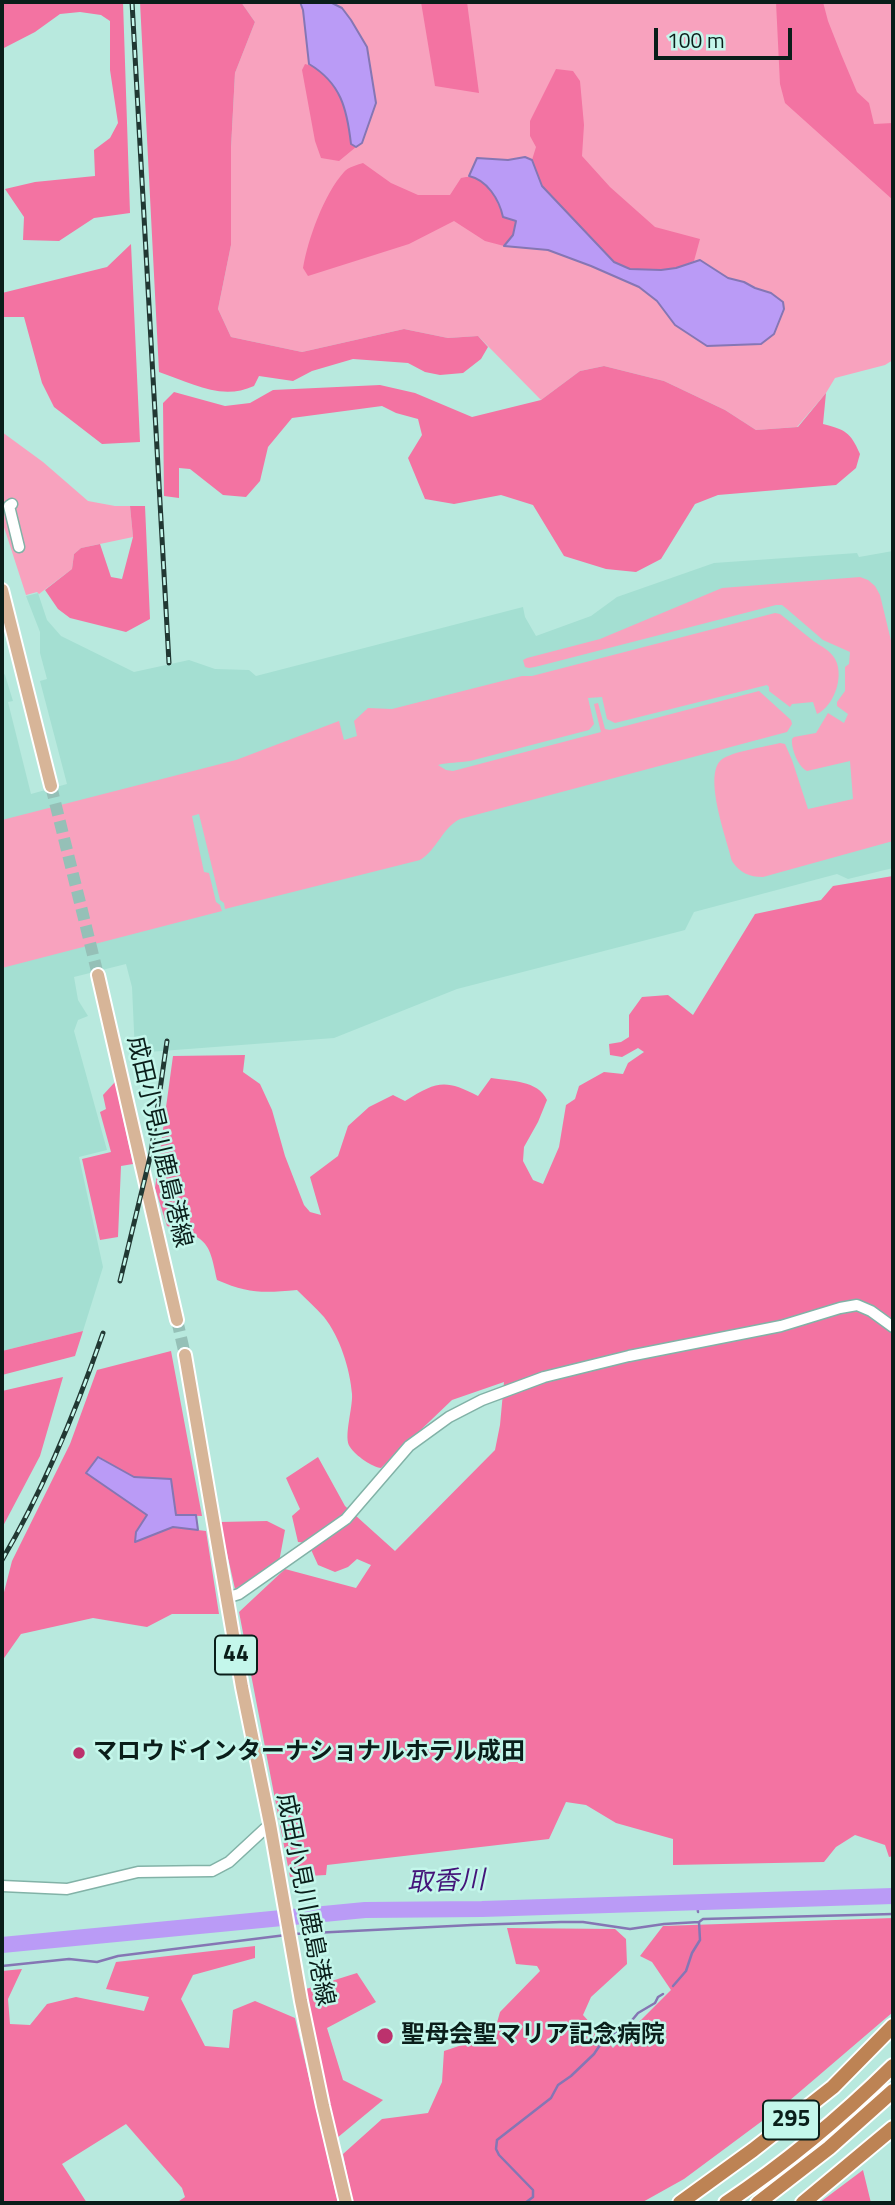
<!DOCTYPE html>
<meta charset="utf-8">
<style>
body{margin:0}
#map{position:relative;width:895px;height:2205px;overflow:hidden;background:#b8e9de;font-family:"Titillium Web",sans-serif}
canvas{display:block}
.frame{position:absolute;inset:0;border:4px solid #0a1e1a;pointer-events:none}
.scale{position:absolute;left:654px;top:28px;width:138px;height:32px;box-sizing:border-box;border:4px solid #0a1e1a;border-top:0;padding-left:9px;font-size:21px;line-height:24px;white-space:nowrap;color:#0a1e1a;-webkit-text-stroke:5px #c4f7eb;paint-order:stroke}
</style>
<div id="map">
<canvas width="895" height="2205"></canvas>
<div class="frame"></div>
<div class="scale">100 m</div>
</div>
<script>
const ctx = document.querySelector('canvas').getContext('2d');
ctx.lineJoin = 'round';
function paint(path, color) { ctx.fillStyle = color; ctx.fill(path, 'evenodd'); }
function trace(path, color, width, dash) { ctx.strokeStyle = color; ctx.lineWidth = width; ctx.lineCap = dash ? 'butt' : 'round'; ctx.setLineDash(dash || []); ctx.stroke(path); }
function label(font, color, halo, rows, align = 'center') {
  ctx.font = font + ' "Titillium Web","Noto Sans JP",sans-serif'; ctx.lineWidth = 5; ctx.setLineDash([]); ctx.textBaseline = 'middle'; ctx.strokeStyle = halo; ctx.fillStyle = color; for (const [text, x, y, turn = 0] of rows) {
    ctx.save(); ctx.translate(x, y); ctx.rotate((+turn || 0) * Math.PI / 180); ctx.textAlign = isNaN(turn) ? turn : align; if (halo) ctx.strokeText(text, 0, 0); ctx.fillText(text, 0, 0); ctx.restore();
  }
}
paint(new Path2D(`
 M893 551V868L848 879 837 874 694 912 685 930 457 989 334 1038 135 1053 132 987 126 964 74 977 78 1000 88 1016 78 1020 74 1031 107 1150 79 1157 103 1267 83 1331 2 1351V671L5 675 13 701 8 702 31 794 67 784 40 681 47 679 40 653V632L26 596 38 593 47 620 61 636 134 672 189 660 215 669 249 670 256 676 523 607 525 617 536 636 591 616 617 597 714 563 857 553 859 557Z`), '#a4dfd2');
paint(new Path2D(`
 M241 2H893V360L885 365 835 378 826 393 797 427 756 430 725 410 664 381 604 366 580 371 541 400 478 336 448 338 404 329 302 352 231 337 218 309 231 245V148L235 73 255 22Z
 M2 432 43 462 88 501 115 506H130L133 537 81 548 74 554 72 569 39 594 37 592 26 595 2 521Z
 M860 577 868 580 875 586 880 595 893 649V841L763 877C749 877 740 873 732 861 727 840 703 776 721 760 733 751 765 747 780 743L785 744 792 760 808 809 853 799 850 761 807 771C798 767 791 748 792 739L794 737 816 733 828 713 844 723 848 714 837 706V702L845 691V667L849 664 850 652 823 640 787 609 782 605H776L535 667 529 668 525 667 523 660 527 658 600 639 722 588Z
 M775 613 780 614C791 622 800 631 811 639 818 645 827 648 833 656 846 672 835 706 817 714L813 702 792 704 790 707 769 691V687L767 685 615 723 607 719 602 697 588 698 594 724 589 730C549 740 510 751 470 761 459 763 448 762 438 765L446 770 453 771 601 732 594 704 598 703 605 729 610 730 759 691 791 720 792 724 787 732 460 819C442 828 437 850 420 860L225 909 224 903 220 900 199 814 192 816 204 872 209 873 216 902 220 905 222 911 2 968V820L236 760 339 721 344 740 357 736 354 721 368 708 392 709 522 676H532Z`), '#f8a2be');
paint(new Path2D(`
 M2 2H123L130 213 94 218 59 241 23 240 24 217 5 189 35 182 95 176 94 150 110 138 118 123 110 70V21L101 15 80 12 60 14 35 32 2 49Z
 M140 2H241L255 22 235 73 231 148V245L218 309 231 337 302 352 404 329 448 338 478 336 488 347 481 359 463 373 440 375 425 372 408 363 353 359 312 371 293 381 259 376 254 386C221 401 192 383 159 372Z
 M421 2H467L479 93 435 86Z
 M776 2H823L828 21 841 54 857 92 869 103 874 124 893 123V200L785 103 780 84Z
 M305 64C339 71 348 115 351 144L356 147 339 161 321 158 315 141 302 70Z
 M556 69 573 71 580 81 584 125 582 156 610 187 655 227 700 239 694 261 676 268 661 270 630 269 614 262 542 186 532 160 536 147 530 136V121Z
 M363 163 391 183 418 195H450L461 178C467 177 473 176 479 178 489 184 500 205 503 217L516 221 513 235 504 246 485 241 454 221 409 244 308 276 303 268C308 239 324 194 344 172 348 167 357 165 363 163Z
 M131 244 140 442 102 444 54 407 42 383 24 317H2V293L107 267Z
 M604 366 664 381 725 410 756 430 798 427 826 393 823 424C845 430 850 431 860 454L856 468 836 485 718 495 695 504 661 559 636 572 606 569 564 556 533 505 501 495 454 504 425 499 408 458 422 435 418 419 396 413 382 406 292 418 268 447 260 481 246 497 223 495 190 469 179 468V498L164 496 163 403 174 392 225 406 250 403 273 390 380 385 415 393 472 417 541 400 580 371Z
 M130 506H145L150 619 126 632 70 618 58 609 45 590 72 569 74 554 81 548 100 544 111 577 122 579 133 537Z
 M893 876V1856L889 1857 885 1845 855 1835 836 1847 824 1862 673 1865V1839L616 1823 586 1805 566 1802 549 1839 327 1865 326 1875 290 1877 239 1612 285 1569 356 1588 371 1565 357 1559 348 1567 335 1572 318 1565 308 1543 298 1542 292 1516 300 1509 286 1478 318 1457 345 1506 395 1551 495 1450 500 1425 504 1382 452 1400 381 1468C372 1467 356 1456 350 1447 343 1438 353 1408 352 1394 350 1369 340 1337 324 1317 316 1308 306 1299 297 1290 264 1293 249 1294 217 1280 209 1239 206 1238 167 1226L155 1188 173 1056 245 1055 243 1072 260 1084 272 1110 285 1156 304 1205 310 1212 321 1215 310 1177 338 1156 348 1126 369 1107 393 1095 405 1101C437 1081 445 1079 478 1096L491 1078C510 1081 538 1080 547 1100L538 1122 524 1147 523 1161 533 1180 543 1184 559 1147 566 1105 575 1099 579 1086 604 1072 623 1074 628 1063 644 1052 638 1048 622 1057 610 1055 609 1044 621 1042 629 1037V1015L642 997 668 995 693 1015 755 914 821 900 833 886Z
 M115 1082 133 1164 121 1166 118 1237 100 1240 82 1159 111 1152 100 1112 106 1109 103 1095Z
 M83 1331 75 1356 2 1375V1351Z
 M171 1351 202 1516 176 1515 171 1479 134 1477 99 1457 147 1515 136 1532 135 1542 173 1527 206 1531 219 1614H172L147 1627 93 1618 21 1634 2 1661V1600L12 1561 70 1444 97 1370Z
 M63 1377 40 1456 2 1528V1391Z
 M267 1521 285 1530 279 1562 235 1589 220 1522Z
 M893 1918V2012L789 2101 684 2179 641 2203H353L343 2154 382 2119 428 2113 442 2082 444 2051 471 2042 491 2044 500 2012 540 1971 537 1966 516 1964 507 1928 615 1929 626 1939 627 1964 591 1997 583 2015 613 2048 671 1990 652 1962 640 1956 663 1926Z
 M255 1946V1958L193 1975 181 1999 205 2046 229 2048 233 2010 255 2001 295 2018 338 2203H176L185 2197 182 2188 126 2124 62 2164 87 2203H2V1971L22 1969 8 1999 10 2024 30 2025 47 2004 76 1997 144 2011 149 1997 106 1989 116 1962Z
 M357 1973 376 2002 327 2028 343 2080 383 2100 337 2138 306 1989Z
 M863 2170 871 2203H819Z`), '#f373a2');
const water = new Path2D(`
 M300 2H330L342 8 351 20 367 47 376 103 362 143 356 147 351 144C347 109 341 83 309 64L303 10Z
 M525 157 532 160 542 186 614 262 630 269 661 270 676 268 700 260 728 278 744 282 755 288 771 293 783 302 784 309 774 334 761 344 707 346 675 325 657 301 639 287 591 266 548 250 504 246 513 235 516 221 503 217C499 199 487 180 469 176L477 158 508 160Z
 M98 1457 134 1477 171 1479 176 1515H196L198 1530 173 1527 135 1542 136 1532 147 1515 86 1473Z`);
paint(water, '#ba9bf6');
trace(water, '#8576b4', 2);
trace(new Path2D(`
 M697 1902 698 1912
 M293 1934 472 1925 561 1922H583L630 1929 664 1924 699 1922 703 1919 893 1914
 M2 1966 69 1959 97 1962 118 1956 286 1935
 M673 1986 686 1971 692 1953 700 1940 699 1922
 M525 2203 533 2197V2190L499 2155 496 2149 497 2140 551 2098 558 2085 571 2076 594 2054 604 2039 628 2025 638 2013 655 2003 658 1997 663 1994`), '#8576b4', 2.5);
trace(new Path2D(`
 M2 1945 365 1910 482 1909 893 1896`), '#ba9bf6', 16);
trace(new Path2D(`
 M51 786 98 975
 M177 1320 185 1355`), '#95c0b7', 12, [12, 6]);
const minor = new Path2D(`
 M12 504 9 506 19 547
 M226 1598 239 1594 346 1519 409 1446 449 1417 482 1400 544 1377 629 1356 781 1326 840 1308 857 1305 871 1311 893 1327
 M2 1886 67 1889 138 1872 212 1871 229 1862 270 1824`);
const major = new Path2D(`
 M2 590 51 786
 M98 975 177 1320
 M185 1355 242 1687 270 1824 301 2001 323 2106 346 2203`);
const highway = new Path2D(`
 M680 2203 753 2150 833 2087 893 2026
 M726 2203C786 2163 842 2116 893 2066
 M758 2203 829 2148 893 2091
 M803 2203 893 2128`);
trace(minor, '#82b2a7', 13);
trace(major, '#fff', 16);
trace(highway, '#fff', 18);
trace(minor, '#fff', 10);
trace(major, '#d7b598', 12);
trace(highway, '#bd8354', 14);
const rail = new Path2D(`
 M132 2 169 663
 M120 1281 151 1153 167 1041
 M2 1560C44 1489 76 1411 103 1333`);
trace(rail, '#213833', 5);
trace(rail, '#c4f7eb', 2.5, [8]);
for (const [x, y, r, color] of [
 [79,1753,7,"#bc326d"],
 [385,2036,9,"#bc326d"]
]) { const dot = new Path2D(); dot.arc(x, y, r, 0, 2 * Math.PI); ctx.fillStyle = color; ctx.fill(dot); trace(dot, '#c4f7eb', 2.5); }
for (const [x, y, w] of [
 [236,1655,42],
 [791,2120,56]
]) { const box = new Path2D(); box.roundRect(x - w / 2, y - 19.5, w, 39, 5); ctx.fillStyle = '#c4f7eb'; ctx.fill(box); trace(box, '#0a1e1a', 2); }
label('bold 23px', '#0a1e1a', null, [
 ["44",236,1655],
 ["295",791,2120]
]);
label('24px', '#0a1e1a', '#c4f7eb', [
 ["成田小見川鹿島港線",158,1142,77],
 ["成田小見川鹿島港線",304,1900,79]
]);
label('bold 24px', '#0a1e1a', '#c4f7eb', [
 ["マロウドインターナショナルホテル成田",93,1753],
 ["聖母会聖マリア記念病院",401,2036]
], 'left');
label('italic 26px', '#441479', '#c4f7eb', [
 ["取香川",446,1883,-2]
]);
</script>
